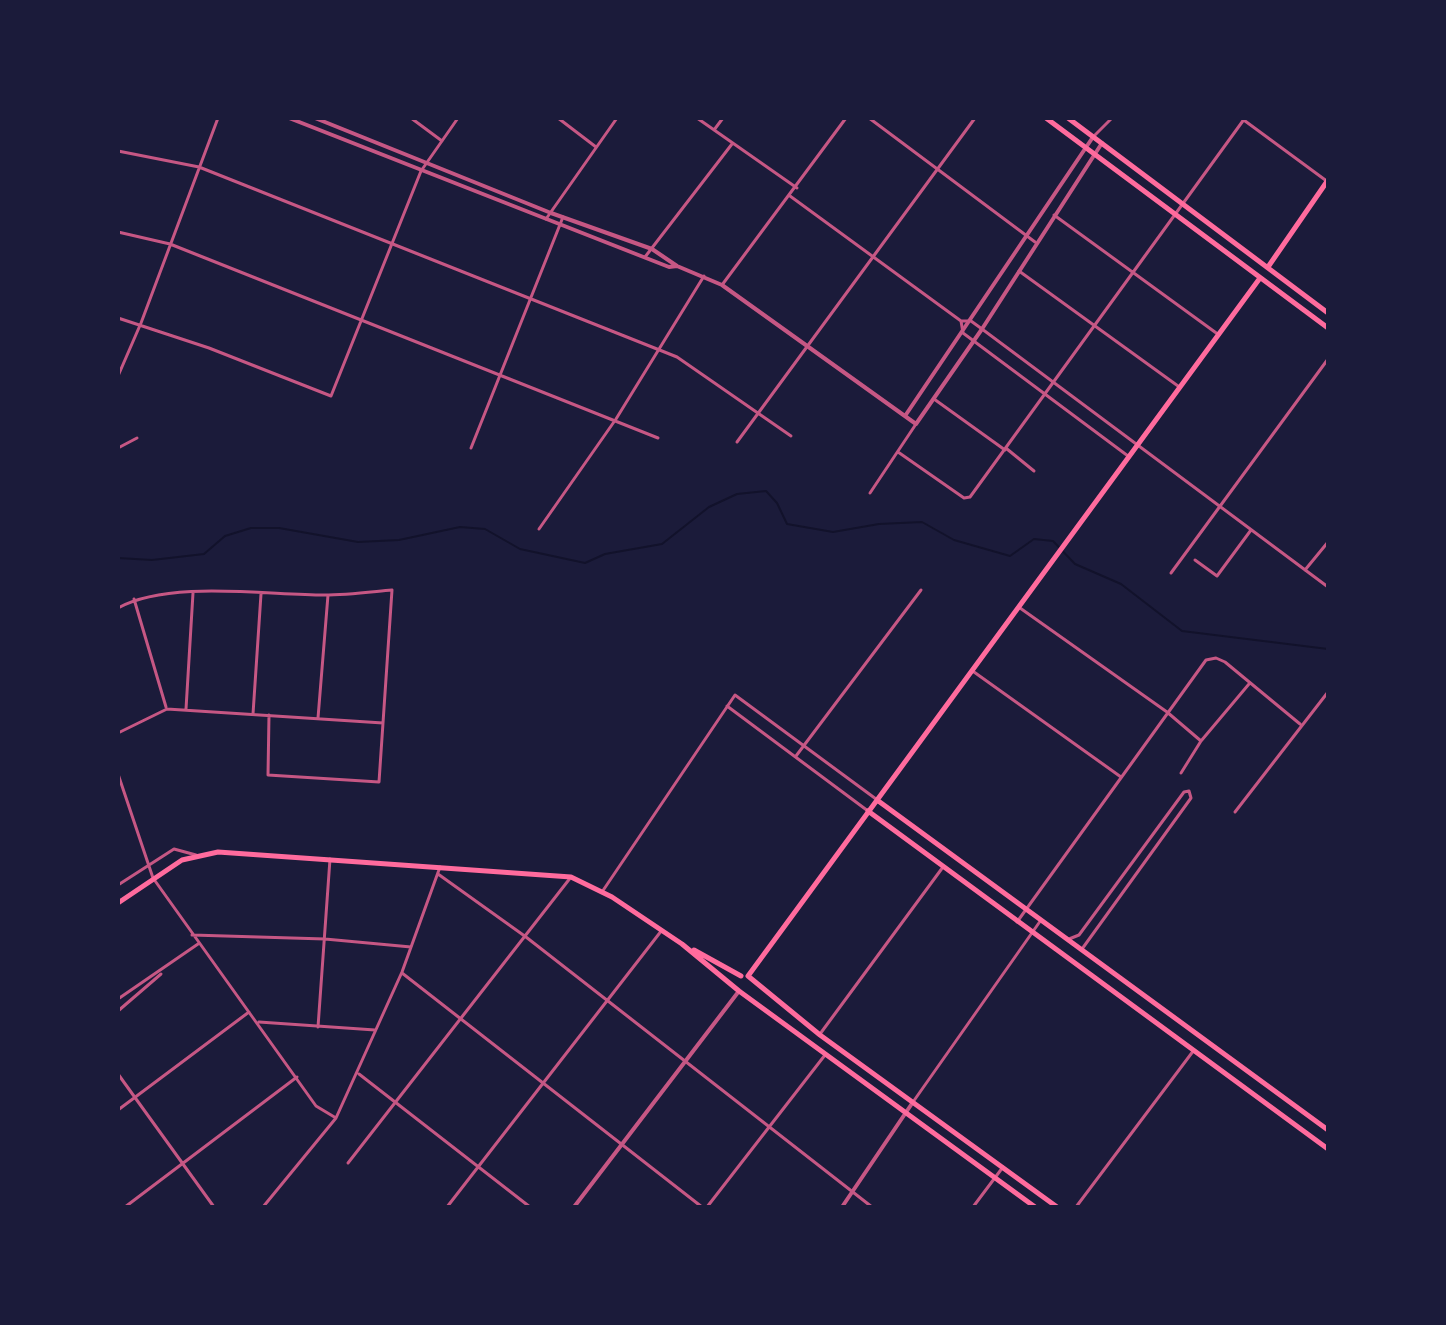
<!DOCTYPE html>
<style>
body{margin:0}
#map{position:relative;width:1446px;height:1325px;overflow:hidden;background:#1b1b3a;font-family:Georgia,serif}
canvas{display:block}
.frame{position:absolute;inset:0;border:120px solid #1b1b3a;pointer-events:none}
</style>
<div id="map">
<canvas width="1446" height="1325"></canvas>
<div class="frame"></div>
</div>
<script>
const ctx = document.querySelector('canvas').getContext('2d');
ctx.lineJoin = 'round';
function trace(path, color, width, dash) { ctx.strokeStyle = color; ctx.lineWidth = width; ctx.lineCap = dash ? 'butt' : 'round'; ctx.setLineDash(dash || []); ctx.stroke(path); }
trace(new Path2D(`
 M118 558 152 560 204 554 225 536 251 528H279L358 542 399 540 460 527 485 529 520 549 585 563 605 554 662 544 709 507 737 494 766 491 777 503 787 524 833 532 879 524 922 522 954 540 1010 556 1034 539 1053 541 1075 564 1121 584 1182 631 1328 649`), '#12122b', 2);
trace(new Path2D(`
 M411 118 442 141
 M558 118 596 147
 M697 118 797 188
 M869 118 1035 242
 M1241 118 1328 182
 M714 130 723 118
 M1093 137 1112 118
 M118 151 199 167 657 349 677 357 791 436
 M790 196 961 321H971L982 329 1328 587
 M1054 215 1219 335
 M546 219 617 118
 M118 232 170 244 658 438
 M645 257 732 144
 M1019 271 1178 386
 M722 285 846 118
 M118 318 209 348 331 396 421 171 458 118
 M961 321 963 333 1128 456
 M118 376 141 323 218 118
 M934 399 1005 450
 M737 442 975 118
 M118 448 137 438
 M471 448 563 217
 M1007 449 1034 471
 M898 452 964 498 970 497 1245 118
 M870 493 916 424
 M539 529 616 419 704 276
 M1195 560 1217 576 1251 530
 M1305 570 1328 542
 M1171 573 1328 359
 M134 599 166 707
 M118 608C169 580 266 595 324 595 347 595 370 592 392 590L379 782 268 775 269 715
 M1020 608 1167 712 1201 741
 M974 672 1121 777
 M727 706 868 811
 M186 709 193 593
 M253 714 261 594
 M318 718 328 595
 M118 733 167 709 383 723
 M796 756 921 590
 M1181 773 1201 741 1249 684
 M118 774 153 878 316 1106 336 1118
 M1235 812 1328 692
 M438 874 526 937 872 1207
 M118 885 174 849 196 855
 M602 892 735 695 876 799
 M1017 922 1206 660 1216 658 1225 662 1300 724
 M192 935 325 939 411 947
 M1069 939 1079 935 1184 792 1189 791 1191 798 1082 949
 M402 973 702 1207
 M118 999 198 944
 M118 1011 161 974
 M259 1022 375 1030
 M318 1027 330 859
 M820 1034 943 867
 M118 1074 214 1207
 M359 1074 530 1207
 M913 1102 1041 920
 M118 1110 249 1012
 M348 1163 571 877
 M125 1207 297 1077
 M263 1207 336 1118 402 972 440 867
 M447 1207 662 930
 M707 1207 825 1055
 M973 1207 1003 1167
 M1076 1207 1194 1050`), '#c65784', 3);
trace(new Path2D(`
 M289 118 669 267 677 266
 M315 118 551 213 652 249 677 266 722 285 916 424 982 329 1102 143
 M905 416 1093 137
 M574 1207 739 991
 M842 1207 913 1102`), '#c65784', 4);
trace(new Path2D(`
 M1046 118 1328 328
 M1068 118 1328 313
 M1268 267 1328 180
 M877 800 1328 1130
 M868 811 1328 1149
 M118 903 182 860 218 852 571 877 612 897 682 944 739 991 1035 1207
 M694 950 741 976
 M748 976 1260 278
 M748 976 820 1035 1057 1207`), '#ff6b9d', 5);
</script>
